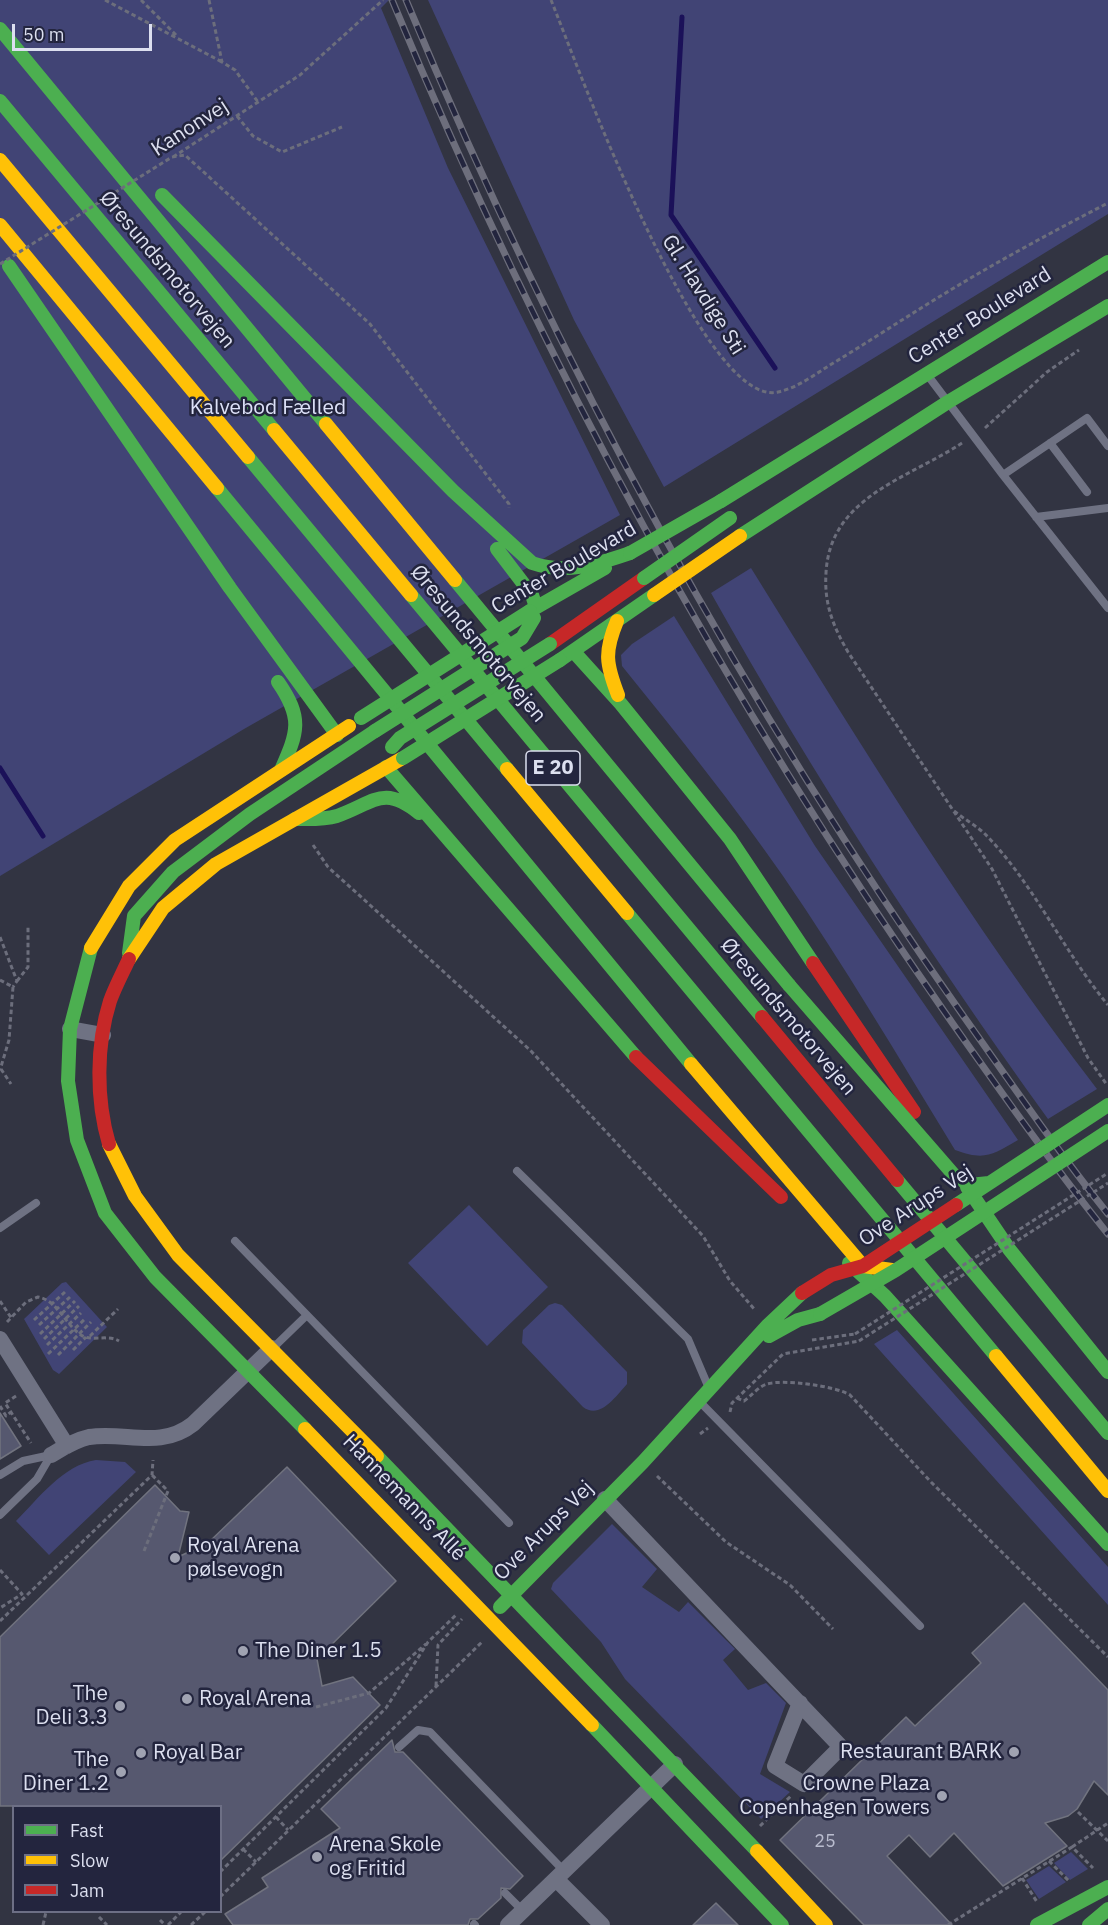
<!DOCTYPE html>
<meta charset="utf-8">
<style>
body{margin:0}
#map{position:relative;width:1108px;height:1925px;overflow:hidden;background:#323442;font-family:"IBM Plex Sans",sans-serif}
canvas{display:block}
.legend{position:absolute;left:12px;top:1805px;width:210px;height:108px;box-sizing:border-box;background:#23253e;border:2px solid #6d6f85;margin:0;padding:8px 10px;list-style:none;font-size:18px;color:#dcdfef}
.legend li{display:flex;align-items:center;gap:12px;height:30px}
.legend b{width:30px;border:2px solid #6d6f85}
.scale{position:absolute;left:12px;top:24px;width:140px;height:27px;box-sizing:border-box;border:3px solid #dcdfef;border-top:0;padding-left:8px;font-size:18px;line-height:21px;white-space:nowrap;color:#dcdfef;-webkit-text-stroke:4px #23253e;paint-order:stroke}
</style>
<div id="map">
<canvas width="1108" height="1925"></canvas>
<ul class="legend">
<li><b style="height:8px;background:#4caf50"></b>Fast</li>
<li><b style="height:8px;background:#ffc107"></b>Slow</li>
<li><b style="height:8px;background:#c62828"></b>Jam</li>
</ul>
<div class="scale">50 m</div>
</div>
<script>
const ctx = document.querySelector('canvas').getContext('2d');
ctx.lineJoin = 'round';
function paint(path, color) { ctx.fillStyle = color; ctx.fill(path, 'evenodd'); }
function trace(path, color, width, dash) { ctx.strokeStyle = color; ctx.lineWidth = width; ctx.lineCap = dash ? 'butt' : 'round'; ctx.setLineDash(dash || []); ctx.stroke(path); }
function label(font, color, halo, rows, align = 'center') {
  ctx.font = font + ' "IBM Plex Sans",sans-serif'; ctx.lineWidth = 5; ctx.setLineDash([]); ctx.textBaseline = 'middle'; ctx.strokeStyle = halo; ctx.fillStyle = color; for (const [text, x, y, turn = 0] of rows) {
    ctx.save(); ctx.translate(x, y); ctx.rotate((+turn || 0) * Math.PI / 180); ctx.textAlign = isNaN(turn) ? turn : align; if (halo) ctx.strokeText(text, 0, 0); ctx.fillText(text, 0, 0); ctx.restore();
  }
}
paint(new Path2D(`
 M0 0H389L381 8 448 168 620 515 244 729 0 876Z
 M428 0H1108V214L664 487 574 320Z
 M751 568C861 745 970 923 1097 1089L1048 1119C926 950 813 775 711 593Z
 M674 616 815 846 1018 1140C992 1155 985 1161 955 1150 899 1058 844 965 783 876 733 804 678 735 622 666L621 655 632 644Z
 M469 1205 548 1287 487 1346 408 1263Z
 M66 1282 107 1327 59 1374 53 1370 24 1319 62 1283Z
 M555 1303 562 1305 627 1372V1384C616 1396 600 1420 583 1407L522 1343 523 1330 549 1305Z
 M897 1330 1108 1567V1605L874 1344Z
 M96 1460 125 1462 136 1472 49 1555 16 1521C38 1499 63 1465 96 1460Z
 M612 1524 657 1569 642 1587 679 1612 688 1602 735 1649 723 1660 748 1690 766 1683 786 1703 760 1774 790 1792 761 1819 625 1679 601 1642 551 1589 553 1583Z
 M1071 1852 1088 1869 1070 1880 1054 1863Z
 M1049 1866 1066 1882 1039 1899 1026 1880Z`), '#414475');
trace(new Path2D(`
 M682 17 671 215 775 368
 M0 768 43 836`), '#1b1159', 5);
const building = new Path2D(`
 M0 1413 21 1446 0 1459Z
 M287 1467 396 1581 317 1659 322 1686 353 1677 380 1705 220 1861V1806H0V1637L155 1485 180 1511 189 1512 178 1557 208 1543Z
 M1024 1603 1108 1690V1795L1094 1781 1077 1809 1068 1816 1045 1823 1067 1846 1003 1886 954 1833 930 1857 909 1835 887 1856 952 1925H864L780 1840 906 1717 915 1726 981 1663 972 1653Z
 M392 1740 395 1752H403L523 1876 510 1889 501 1888V1898L478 1919H470L468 1925H233L225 1914 268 1887 262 1878 340 1828 321 1809Z
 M716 1903 738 1925H693Z`);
paint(building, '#56586f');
trace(building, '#71737f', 1.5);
trace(new Path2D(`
 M105 0 222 62
 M141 0 178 37
 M209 0 222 62 235 70 258 102
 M551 0C576 61 702 410 778 392 797 388 814 375 830 365 860 347 889 328 918 310 980 271 1044 236 1108 203
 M237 116 253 136 282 152 342 127
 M172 157 185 155 370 324 509 504V508
 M173 157 300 75 383 0
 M985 428 1047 372 1079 350
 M962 443C907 479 830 497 826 573 824 604 833 626 848 652L992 869 1088 1058 1107 1085
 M954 811C964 819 975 825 984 833 1033 882 1063 951 1108 1005
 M313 845 328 867 530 1050 703 1236 730 1281 755 1310
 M0 937 17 981 13 987
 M0 980 13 987 9 1040 0 1070
 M17 981 28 967V926
 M1 1069 11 1084
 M0 1301 12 1319
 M34 1320 65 1292
 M7 1322 26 1302 38 1297C58 1301 64 1323 81 1335 91 1342 107 1334 119 1341
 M39 1325 70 1297
 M40 1334 75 1301
 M90 1336 118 1309
 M44 1339 79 1306
 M812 1340 855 1334
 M47 1345 81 1313
 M73 1350 86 1337
 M48 1354 86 1318
 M58 1355 91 1322
 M16 1396 5 1403 31 1443
 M737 1398 744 1401C751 1396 759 1386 767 1384 783 1379 836 1386 850 1395L931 1482 1108 1657
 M0 1406 6 1416 11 1412
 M730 1412 732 1403 783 1354 859 1341
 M700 1434 708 1428
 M657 1476 726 1542 790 1585 833 1629
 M144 1551 168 1491 152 1475
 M0 1570 22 1594 0 1608
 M0 1621 152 1475 153 1460
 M436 1686 438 1645 462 1619
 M316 1707 369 1693 426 1644
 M1078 1812 1108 1841
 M276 1817 288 1830
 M760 1826 792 1795
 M1072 1847 1108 1823
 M243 1849 256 1862
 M1049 1861 1069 1881
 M220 1872 386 1708 428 1642 457 1614
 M1022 1878 1037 1902
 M220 1897 483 1641
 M99 1917 107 1925
 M160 1920 165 1925
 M43 1925 46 1912
 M168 1925 181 1912
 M191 1925 205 1912
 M948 1925 1072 1847 1093 1868`), '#6c6e7c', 3, [4.5, 3]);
trace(new Path2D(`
 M929 377 1003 475
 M1050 443 1087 492
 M1108 446 1087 418 1003 475 1108 608
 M1036 517 1108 508
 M517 1171 688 1339 708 1386
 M0 1228 36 1203
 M235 1241 509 1523
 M275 1346 307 1315
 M700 1402 920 1626
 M0 1475 23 1461 51 1455 37 1479 0 1515
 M399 1747 418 1730 430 1732 565 1872
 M505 1893 523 1911
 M474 1924 475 1925`), '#6f7283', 8);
trace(new Path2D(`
 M70 1029 103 1035
 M0 1339 67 1446
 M51 1455C63 1448 75 1440 89 1437 125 1431 160 1450 193 1424L272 1348
 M605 1499 775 1678 841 1747 804 1784 775 1766 800 1703
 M557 1880 602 1925
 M508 1925 675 1764`), '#6f7283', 16);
trace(new Path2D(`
 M0 29 326 424
 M0 101 274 430
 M162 195 453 491 532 563C567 575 597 564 630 553
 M9 266 230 588 337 735
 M248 457 507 769
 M217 488 691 1064
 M721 501 1108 262
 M740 536 948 402 1108 306
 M497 549 532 595 536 607
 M455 580 789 985
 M411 595 762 1017
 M530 611 605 568
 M574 652 621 704 730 839 813 963
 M560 660 654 595
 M278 682C303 718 298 732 281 770
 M386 767 636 1057
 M295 819C310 819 323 820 337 816 374 803 383 784 419 813
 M627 913 996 1356
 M91 948 70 1029 68 1081 77 1140 105 1213 155 1277 305 1429
 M129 953 134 916 173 872 250 814 375 731
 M897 1180 1108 1433
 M967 1187 1009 1249 1108 1372
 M849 1263 885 1296 1108 1544
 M769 1336 798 1320 820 1314
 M377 1456 757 1851
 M500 1607 643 1462 768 1325 802 1293
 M592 1725 782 1925
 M1037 1925 1108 1887
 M1089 1925 1108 1909`), '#4caf50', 14);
trace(new Path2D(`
 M0 160 248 457
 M0 225 217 488
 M326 424 455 580
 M274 430 411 595
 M617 621C604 652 606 664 618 695
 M507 769 627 913
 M91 948 129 886 175 840 349 726
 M129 959 163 908 216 864 401 759
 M691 1064 863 1266 892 1270
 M109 1144 135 1196 178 1255 377 1456
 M996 1356 1108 1491
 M305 1429 592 1725
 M757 1851 826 1925`), '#ffc107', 14);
trace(new Path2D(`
 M550 644 644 578
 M813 963 914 1112
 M762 1017 897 1180
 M636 1057 781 1197
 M109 1144C96 1100 96 1045 110 1001 115 987 123 972 129 959`), '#c62828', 14);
const rail = new Path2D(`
 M392 0C540 357 725 698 946 1014 999 1089 1051 1163 1108 1234
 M406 0C555 357 739 698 962 1014 1010 1082 1057 1150 1108 1214`);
trace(rail, '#6d6e7c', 7);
trace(rail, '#23253e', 4.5, [14]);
trace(new Path2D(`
 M0 264 172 157
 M855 1334 1108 1173
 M859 1341 1108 1183`), '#6c6e7c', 3, [4.5, 3]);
trace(new Path2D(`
 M630 553 721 501
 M644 578 730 518
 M361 718 530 611
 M375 731 522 638 534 618
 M392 747 400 738 550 644
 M403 758 560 660
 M789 985 954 1175 970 1185 989 1183
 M956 1205 1108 1105
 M820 1314 896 1270 1108 1131`), '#4caf50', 14);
trace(new Path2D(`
 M654 595 740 536`), '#ffc107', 14);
trace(new Path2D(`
 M802 1293 831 1275 863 1266 956 1205`), '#c62828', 14);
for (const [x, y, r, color] of [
 [175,1558,6,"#a0a3b2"],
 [243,1651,6,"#a0a3b2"],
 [187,1699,6,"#a0a3b2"],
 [120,1706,6,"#a0a3b2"],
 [1014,1752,6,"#a0a3b2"],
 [141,1753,6,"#a0a3b2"],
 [121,1772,6,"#a0a3b2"],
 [942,1796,6,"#a0a3b2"],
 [317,1857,6,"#a0a3b2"]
]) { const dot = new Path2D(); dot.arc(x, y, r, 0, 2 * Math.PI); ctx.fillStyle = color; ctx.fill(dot); trace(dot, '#23253e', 2); }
label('18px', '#babdcf', null, [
 ["25",825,1842]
]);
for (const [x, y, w] of [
 [553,768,54]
]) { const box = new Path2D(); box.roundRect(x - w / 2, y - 17, w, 34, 4.5); ctx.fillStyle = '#23253e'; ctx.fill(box); trace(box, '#dcdfef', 1.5); }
label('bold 20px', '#dcdfef', null, [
 ["E 20",553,768]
]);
label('21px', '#dcdfef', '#23253e', [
 ["Kanonvej",190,128,-33],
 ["Øresundsmotorvejen",167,270,50],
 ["Gl. Havdige Sti",703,295,58],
 ["Center Boulevard",980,316,-32],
 ["Center Boulevard",564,568,-30],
 ["Øresundsmotorvejen",478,644,50],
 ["Øresundsmotorvejen",788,1017,50],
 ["Ove Arups Vej",916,1206,-33],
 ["Hannemanns Allé",404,1498,46],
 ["Ove Arups Vej",544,1531,-45]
]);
label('21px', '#dde1f8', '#23253e', [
 ["Kalvebod Fælled",268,408]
]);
label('21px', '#dcdfef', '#23253e', [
 ["Royal Arena",187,1546],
 ["pølsevogn",187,1570],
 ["The Diner 1.5",255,1651],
 ["The",108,1694,"right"],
 ["Deli 3.3",108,1718,"right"],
 ["Royal Arena",199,1699],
 ["Restaurant BARK",1002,1752,"right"],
 ["Royal Bar",153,1753],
 ["The",109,1760,"right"],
 ["Diner 1.2",109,1784,"right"],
 ["Crowne Plaza",930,1784,"right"],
 ["Copenhagen Towers",930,1808,"right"],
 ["Arena Skole",329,1845],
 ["og Fritid",329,1869]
], 'left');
</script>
